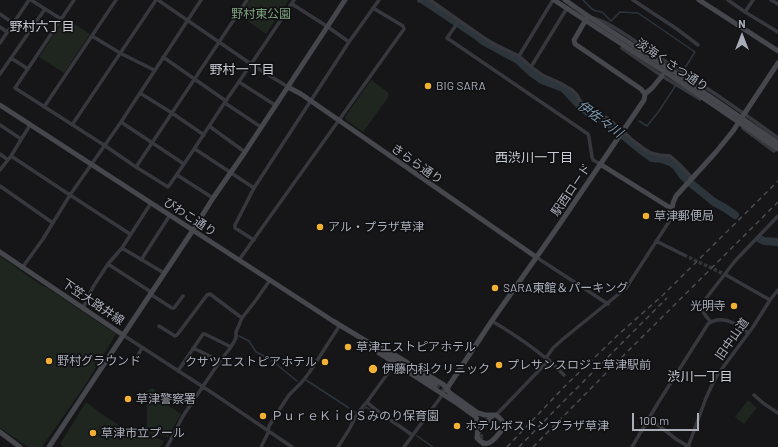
<!DOCTYPE html>
<meta charset="utf-8">
<style>
body{margin:0}
#map{position:relative;width:778px;height:447px;overflow:hidden;background:#161618;font-family:Barlow,sans-serif}
canvas{display:block}
.north{position:absolute;left:722px;top:16px;width:40px;height:40px;-webkit-text-stroke:3px #111113;paint-order:stroke;rotate:0deg;font-size:11px;font-weight:700;line-height:16px;text-align:center;color:#a8adb8}
.north::after{content:'';display:block;margin:auto;width:14px;height:18px;background:#a8adb8;clip-path:polygon(50% 0,100% 100%,50% 72%,0 100%)}
.scale{position:absolute;left:632px;top:413px;width:67px;height:18px;box-sizing:border-box;border:2px solid #a8adb8;border-top:0;padding-left:5px;font-size:12px;line-height:14px;white-space:nowrap;color:#a8adb8;-webkit-text-stroke:3px #111113;paint-order:stroke}
</style>
<div id="map">
<canvas width="778" height="447"></canvas>
<div class="north">N</div>
<div class="scale">100 m</div>
</div>
<script>
const ctx = document.querySelector('canvas').getContext('2d');
ctx.lineJoin = 'round';
function paint(path, color) { ctx.fillStyle = color; ctx.fill(path, 'evenodd'); }
function trace(path, color, width, dash) { ctx.strokeStyle = color; ctx.lineWidth = width; ctx.lineCap = dash ? 'butt' : 'round'; ctx.setLineDash(dash || []); ctx.stroke(path); }
function label(font, color, halo, rows, align = 'center') {
  ctx.font = font + ' Barlow,"Noto Sans JP",sans-serif'; ctx.lineWidth = 3.5; ctx.setLineDash([]); ctx.textBaseline = 'middle'; ctx.strokeStyle = halo; ctx.fillStyle = color; for (const [text, x, y, turn = 0] of rows) {
    ctx.save(); ctx.translate(x, y); ctx.rotate((+turn || 0) * Math.PI / 180); ctx.textAlign = isNaN(turn) ? turn : align; if (halo) ctx.strokeText(text, 0, 0); ctx.fillText(text, 0, 0); ctx.restore();
  }
}
paint(new Path2D(`
 M250 0H289L266 34 239 15Z
 M65 18 90 34 64 73 39 57Z
 M371 80 388 92 389 96 363 132 346 120 345 117Z
 M0 256 41 285 46 287 116 334 84 387 42 447H28L0 428Z
 M152 388 161 395 159 399 181 414 168 437 154 433 152 435 144 429 147 425V391Z
 M748 400 757 408 744 424 735 417Z
 M86 402 106 417 141 439 145 432 153 437 164 441 160 447H62L63 446 60 444Z`), '#1e261f');
trace(new Path2D(`
 M583 0 592 9 596 11 602 12 611 21 620 12 638 13 695 52 683 71
 M639 121 647 126 659 111 676 85
 M239 336 249 341 256 352 270 359 297 381
 M306 380 349 408
 M353 411 355 412
 M358 414 366 407 383 418
 M417 436 433 447`), '#2c353c', 1.5);
trace(new Path2D(`
 M423 0 477 36 483 41 518 60 532 73 542 80 563 88 568 93 581 107 589 113 608 123 642 151 652 158 662 159 670 162 676 166 683 176 693 185 714 202 725 208 735 215
 M760 239 764 241 778 242`), '#2c353c', 8);
trace(new Path2D(`
 M684 255 726 275`), '#333438', 3.5, [3.5, 2]);
trace(new Path2D(`
 M435 385 448 394
 M479 427 481 439 485 447`), '#333438', 5, [5, 2.5]);
trace(new Path2D(`
 M31 0 61 19
 M74 0 15 88 104 145 136 167 168 187C192 154 213 119 236 86 256 57 275 29 294 0
 M158 0 251 64 288 87
 M430 0 484 38 496 45 519 56 531 67 542 75 560 83 572 90 577 95 579 99 584 106 599 115 607 118 623 131 632 140 644 149 651 153 659 155 670 156 680 165 692 178
 M633 0 677 29 698 45
 M728 0 745 12 778 32
 M771 0 778 4
 M419 1 420 0
 M292 4 328 27 349 42
 M745 12 753 0
 M0 14 13 23
 M593 18C612 23 634 41 651 52 694 79 737 108 778 138
 M459 21 447 38 588 134 589 137 592 157 593 160 600 164
 M0 27 7 32
 M92 36 120 53 154 70
 M0 43 29 0
 M622 48 662 76 700 99
 M519 56 553 0
 M163 57 226 101
 M11 58 28 69
 M531 67 567 8
 M0 74 45 9
 M239 82 275 105
 M140 93 172 113 204 135
 M225 103 261 127
 M44 107 116 0
 M121 122 184 164
 M0 125 21 139
 M72 125 156 0
 M209 126 245 152
 M743 128 774 151 777 147
 M195 149 254 188
 M0 154 8 160
 M11 156 70 195 130 234
 M136 167 247 0
 M0 170 11 156 30 125
 M177 175 213 198
 M0 186 53 223
 M254 240 235 228V225L254 188 349 42 379 0
 M656 241 684 255
 M122 248 164 273
 M536 257 608 304
 M141 260 170 215
 M239 260 404 29 403 26 373 8
 M108 264 151 292
 M22 268 43 239 70 195 121 122 201 0
 M726 275 770 300
 M150 294 172 308H174L183 296
 M83 308 93 287 108 264 122 248 151 203
 M492 321C517 336 543 353 564 375
 M711 322C705 315 699 310 704 301L735 261 778 216
 M159 326 175 336 177 335 207 295 210 294 242 318
 M123 335 214 394 292 447
 M193 348 220 361
 M546 358 553 348 563 339 626 288 674 214
 M133 364 142 348
 M178 371 203 334H205L231 347
 M754 395 763 403 778 413
 M367 402C380 415 398 424 412 435
 M496 415 549 360
 M649 418 676 439 689 447
 M167 447 183 416 220 361 231 347 236 338V332L242 318 256 300 270 280
 M261 447 268 433 269 426 283 404 289 395 301 383 309 373 340 325
 M338 447C343 439 348 432 352 424 356 416 359 409 367 402L388 373 394 363
 M404 447 443 394
 M632 447 658 403 708 324C711 321 713 321 717 320 729 318 739 326 748 333
 M688 447 706 398 711 387 718 374 753 327 770 300 778 290`), '#37383d', 3.5);
trace(new Path2D(`
 M554 0 674 78
 M565 0 588 16 677 74
 M699 0 778 51
 M288 87 301 94 536 257
 M645 94 652 88 662 76
 M0 105 333 321 371 344 383 348 393 354 444 385 450 393 478 413 485 415H496C499 418 504 421 504 425 504 429 499 433 497 436 490 444 485 447 477 438L478 423 476 417 458 404 379 353 371 344
 M600 164 672 209 674 214
 M672 209 673 203 676 196 716 152 733 131 778 63
 M0 252 123 335
 M382 351 435 385
 M446 390 491 322 559 225 644 100 645 94 641 89 575 44 574 40 588 16
 M0 432 20 447
 M478 432 493 415
 M49 447 193 230 213 198 245 152 345 0`), '#45474d', 5);
trace(new Path2D(`
 M507 447 567 384 619 334 663 295 778 181
 M519 447 559 406 667 298
 M533 447 620 359 778 202`), '#4a4c52', 1.5, [5, 4]);
trace(new Path2D(`
 M677 74 778 143
 M674 78 778 149`), '#45474d', 5);
for (const [x, y, r, color] of [
 [428,86,4,"#f2b134"],
 [646,216,4,"#f2b134"],
 [320,227,4,"#f2b134"],
 [495,288,4,"#f2b134"],
 [734,306,4,"#f2b134"],
 [348,347,4,"#f2b134"],
 [49,361,4,"#f2b134"],
 [325,362,4,"#f2b134"],
 [499,365,4,"#f2b134"],
 [373,369,5,"#f2b134"],
 [128,399,4,"#f2b134"],
 [263,416,4,"#f2b134"],
 [457,426,4,"#f2b134"],
 [93,433,4,"#f2b134"]
]) { const dot = new Path2D(); dot.arc(x, y, r, 0, 2 * Math.PI); ctx.fillStyle = color; ctx.fill(dot); trace(dot, '#111113', 1.5); }
label('12px', '#7fa381', '#111113', [
 ["野村東公園",261,14]
]);
label('12px', '#a8adb8', '#111113', [
 ["淡海くさつ通り",672,65,34],
 ["きらら通り",417,164,35],
 ["駅西ロード",571,190,-56],
 ["びわこ通り",190,217,33],
 ["下笠大路井線",93,302,34],
 ["旧中山道",732,339,-55]
]);
label('12px', '#a8adb8', '#111113', [
 ["BIG SARA",436,86],
 ["草津郵便局",654,216],
 ["アル・プラザ草津",328,227],
 ["SARA東館＆パーキング",503,288],
 ["光明寺",726,306,"right"],
 ["草津エストピアホテル",356,347],
 ["野村グラウンド",57,361],
 ["クサツエストピアホテル",317,362,"right"],
 ["プレサンスロジェ草津駅前",507,365],
 ["伊藤内科クリニック",382,369],
 ["草津警察署",136,399],
 ["ＰｕｒｅＫｉｄＳみのり保育園",271,416],
 ["ホテルボストンプラザ草津",465,426],
 ["草津市立プール",101,433]
], 'left');
label('13px', '#c9ccd4', '#111113', [
 ["野村六丁目",42,27],
 ["野村一丁目",242,70],
 ["西渋川一丁目",534,158],
 ["渋川一丁目",700,377]
]);
label('italic 13px', '#7f9bb3', '#111113', [
 ["伊佐々川",600,119,36]
]);
</script>
